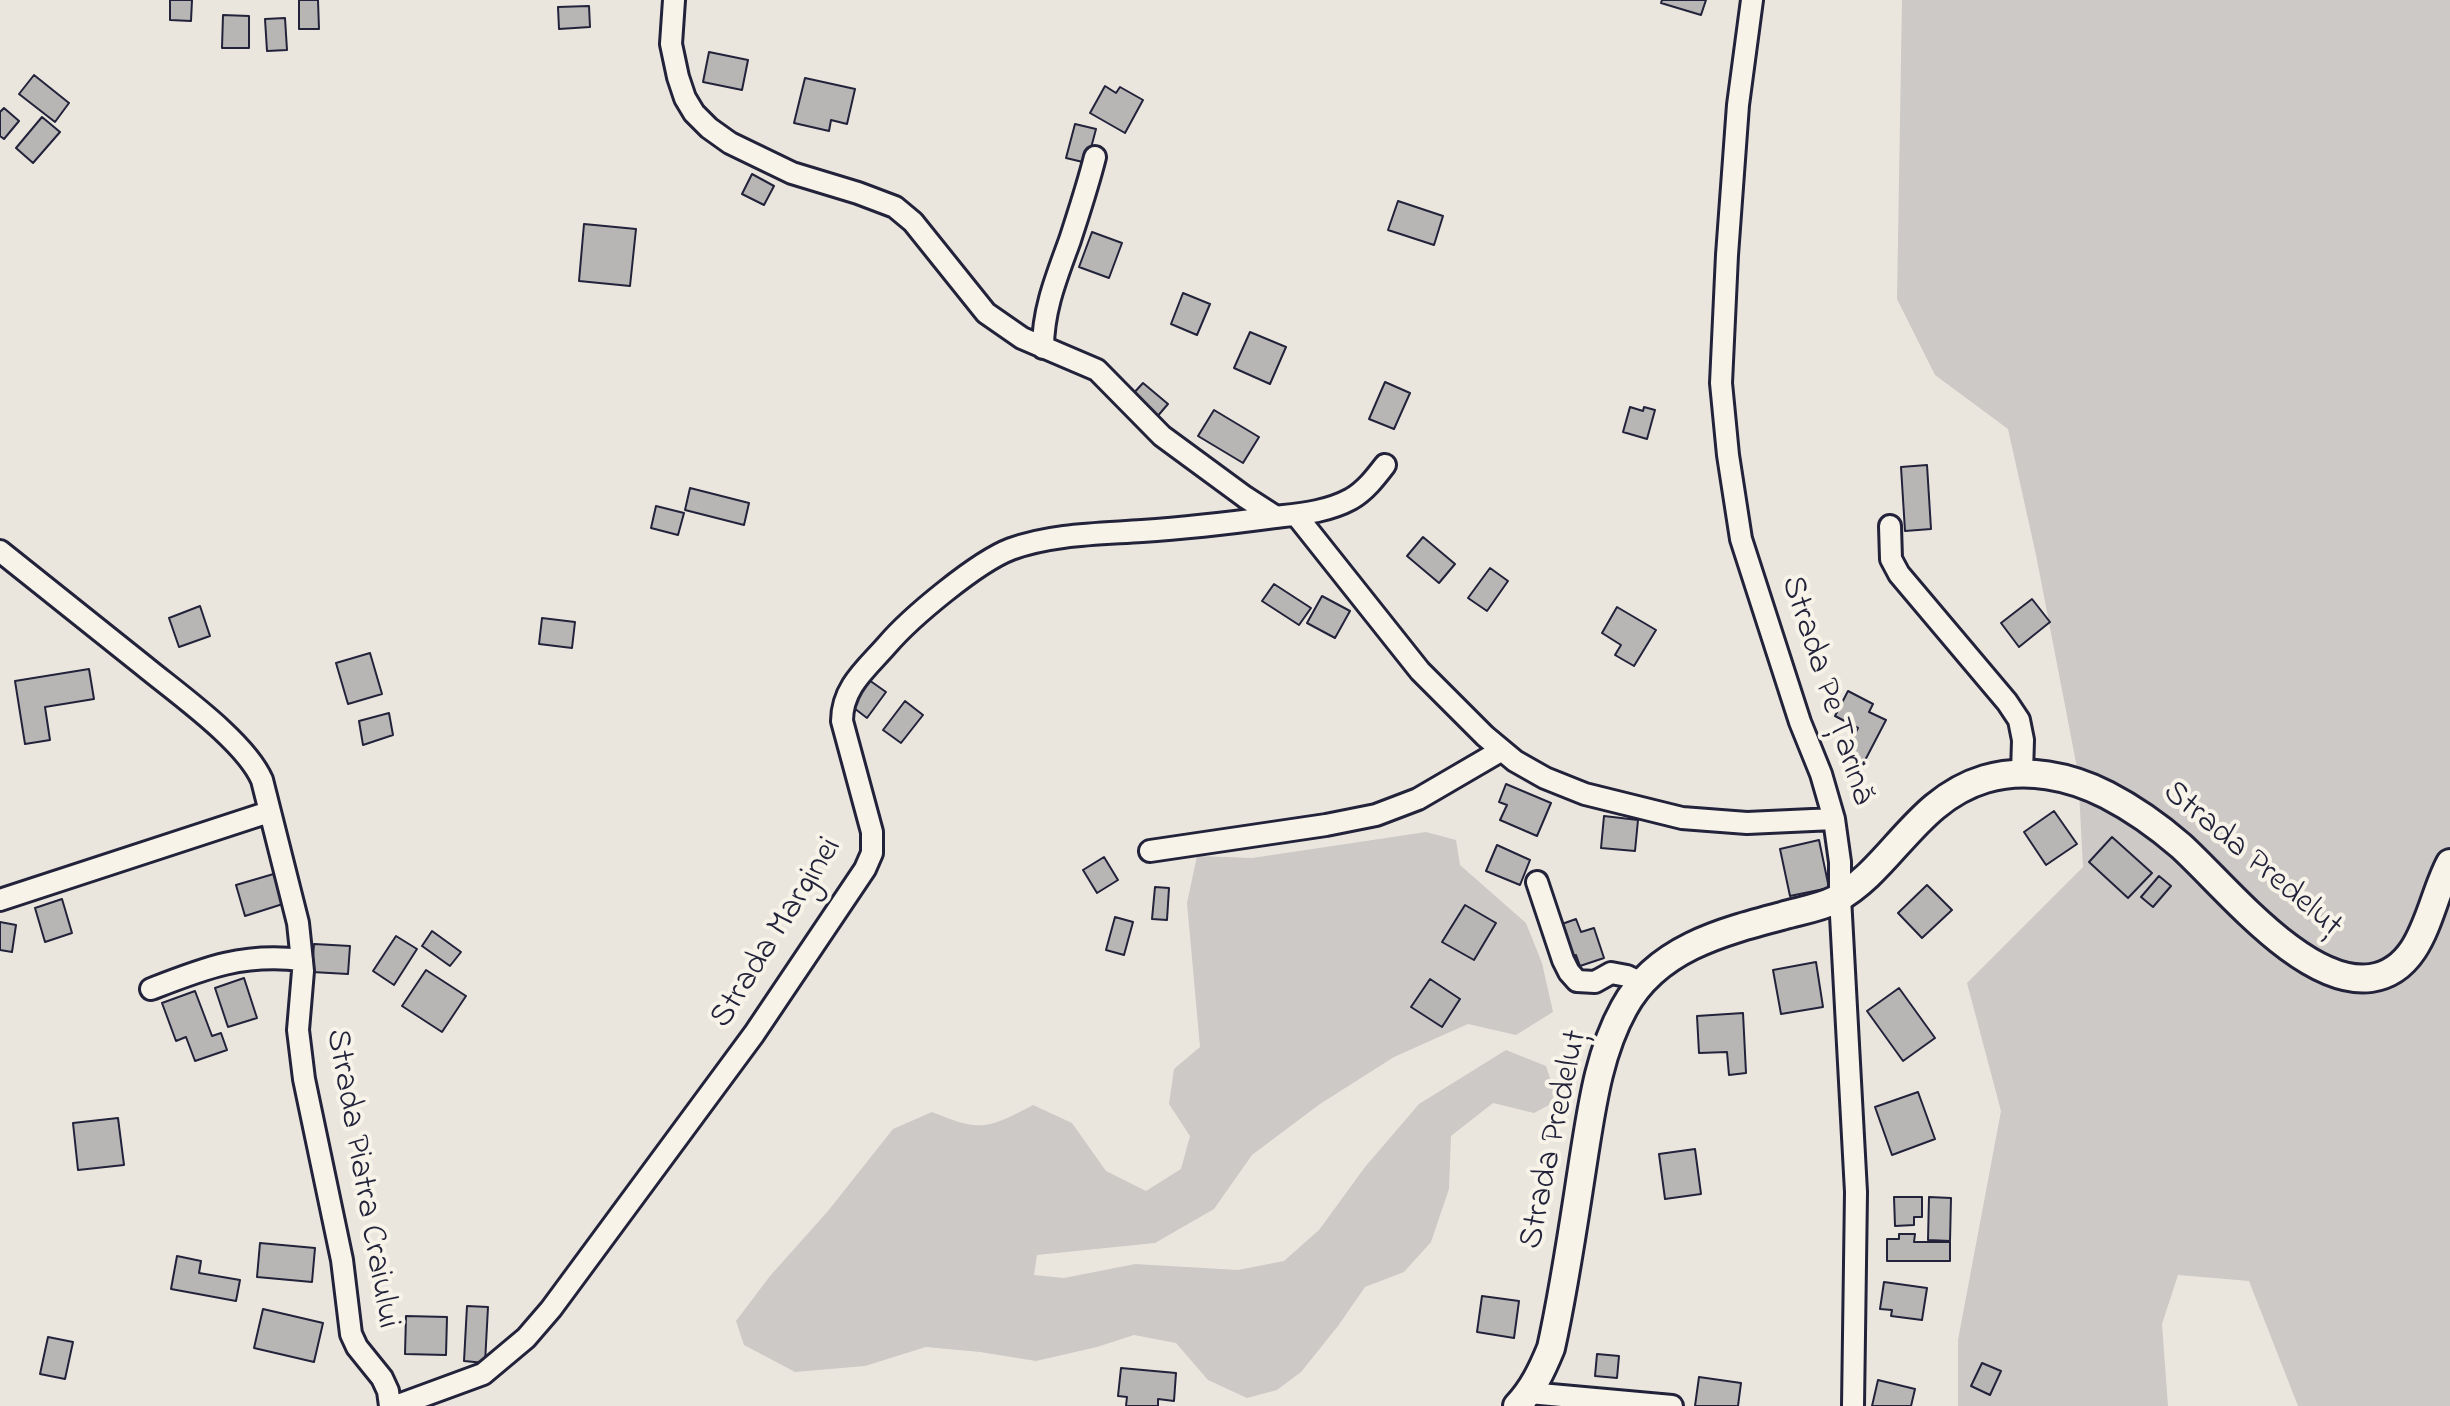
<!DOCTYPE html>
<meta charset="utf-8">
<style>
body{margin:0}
canvas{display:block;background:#eae6de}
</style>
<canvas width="2450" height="1406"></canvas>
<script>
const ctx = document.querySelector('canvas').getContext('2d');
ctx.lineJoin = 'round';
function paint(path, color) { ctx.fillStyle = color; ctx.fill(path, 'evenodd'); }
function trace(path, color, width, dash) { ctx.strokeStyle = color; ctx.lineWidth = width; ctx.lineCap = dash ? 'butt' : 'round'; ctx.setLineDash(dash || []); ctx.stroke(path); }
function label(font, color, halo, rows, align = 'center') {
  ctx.font = font + ' "Indie Flower",sans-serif'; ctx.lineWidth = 8; ctx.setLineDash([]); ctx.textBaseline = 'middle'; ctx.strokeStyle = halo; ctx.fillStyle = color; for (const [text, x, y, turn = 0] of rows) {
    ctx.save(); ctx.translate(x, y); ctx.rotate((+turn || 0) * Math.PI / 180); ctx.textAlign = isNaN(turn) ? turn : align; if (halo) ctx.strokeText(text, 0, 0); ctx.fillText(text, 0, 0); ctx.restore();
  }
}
paint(new Path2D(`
 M1902 0H2450V1406H2298L2249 1281 2178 1275 2162 1324 2168 1406H1958V1340L2001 1111 1967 983 2083 867 2078 773 2036 555 2008 429 1935 375 1897 299Z
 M1426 832 1456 840 1460 865 1526 923 1542 963 1553 1012 1516 1035 1468 1024 1394 1057 1320 1104 1252 1155 1214 1209 1155 1243 1037 1255 1034 1275 1064 1278 1135 1264 1238 1270 1284 1261 1319 1230 1365 1167 1419 1104 1506 1050 1546 1066 1555 1094 1549 1105 1534 1113 1493 1103 1451 1136 1449 1189 1431 1242 1404 1272 1365 1287 1338 1326 1301 1372 1277 1390 1247 1398 1208 1380 1176 1343 1134 1335 1097 1347 1036 1361 980 1352 926 1347 865 1366 795 1372 744 1345 736 1321 770 1276 828 1211 893 1129 932 1112C980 1132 988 1129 1033 1105L1072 1123 1106 1171 1146 1191 1181 1169 1190 1136 1169 1104 1174 1069 1200 1047 1187 903 1197 856 1252 858Z`), '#cdc9c6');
const building = new Path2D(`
 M170 0H192L191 21 170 20Z
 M299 0H318L319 29H299Z
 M1662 0H1706L1701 15 1661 3Z
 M589 6 590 27 559 29 558 7Z
 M223 15 249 16V48H222Z
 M285 18 287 50 267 51 265 19Z
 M709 52 748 60 742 90 703 82Z
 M34 75 69 103 55 122 19 94Z
 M805 78 855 89 847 124 831 120 829 131 794 123Z
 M1105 86 1116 93 1120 87 1143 100 1125 133 1090 113Z
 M4 108 19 121 4 139 0 136V112Z
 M42 117 60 132 33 163 16 148Z
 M1075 124 1096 129 1087 163 1066 158Z
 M752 174 774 186 764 205 742 194Z
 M1398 201 1443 216 1434 245 1388 230Z
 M584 224 636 229 630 286 579 281Z
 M1092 232 1122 243 1109 278 1079 267Z
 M1183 293 1210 304 1197 335 1171 324Z
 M1250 332 1286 347 1270 384 1234 368Z
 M1385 382 1410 393 1394 429 1369 419Z
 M1143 383 1168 404 1156 418 1131 396Z
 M1630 407 1643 411 1644 407 1655 410 1647 439 1623 432Z
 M1214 410 1259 437 1243 463 1198 436Z
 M1927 465 1931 529 1905 531 1901 467Z
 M690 488 749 503 744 525 685 510Z
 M656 506 684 513 678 535 651 528Z
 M1423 537 1455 564 1439 583 1407 556Z
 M1490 568 1508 581 1487 611 1468 598Z
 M1274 584 1311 608 1299 625 1262 601Z
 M1322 596 1350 611 1335 638 1307 623Z
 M2032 599 2050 622 2019 647 2001 623Z
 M200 606 210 636 179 647 169 618Z
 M1617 607 1656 630 1634 666 1615 655 1621 645 1602 633Z
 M542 618 575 622 572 648 539 644Z
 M370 653 382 694 348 704 336 663Z
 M89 669 94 699 45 707 50 740 25 744 15 681Z
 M869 680 886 692 867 718 850 705Z
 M1848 691 1873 704 1869 712 1886 720 1860 770 1841 760 1858 728 1835 716Z
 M905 701 923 715 901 743 883 730Z
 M389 713 393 735 363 745 359 721Z
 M1506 784 1551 803 1537 836 1500 820 1507 805 1499 802Z
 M2054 811 2077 844 2046 865 2024 832Z
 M1604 816 1638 820 1635 851 1601 848Z
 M2112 837 2152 873 2128 898 2089 862Z
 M1819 840 1829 888 1790 896 1780 849Z
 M1497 845 1530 860 1520 885 1486 871Z
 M1104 857 1118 880 1097 893 1083 870Z
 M277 873 286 903 245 916 236 885Z
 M2159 876 2171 886 2153 907 2141 897Z
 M1927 885 1952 910 1922 938 1898 913Z
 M1155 887 1169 888 1167 920 1152 919Z
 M62 899 72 933 45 942 35 908Z
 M1465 905 1496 923 1474 960 1442 942Z
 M1115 917 1133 922 1124 955 1106 950Z
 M1576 919 1581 932 1594 928 1604 958 1580 966 1576 955 1573 956 1562 924Z
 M0 922 16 925 12 952 0 950Z
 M432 931 461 952 450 966 422 946Z
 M396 936 417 949 394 985 373 971Z
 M314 944 350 946 348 974 312 972Z
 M1816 962 1823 1007 1781 1014 1773 970Z
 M426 970 466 996 442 1032 402 1006Z
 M244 978 257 1018 228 1027 215 988Z
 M1430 979 1460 999 1442 1027 1411 1007Z
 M1899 988 1935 1038 1903 1061 1867 1011Z
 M195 991 212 1036 221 1033 227 1050 195 1061 186 1037 176 1041 162 1003Z
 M1743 1013 1746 1073 1729 1075 1727 1052 1699 1053 1697 1016Z
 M1918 1092 1935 1139 1892 1155 1875 1107Z
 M118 1118 124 1165 78 1170 73 1123Z
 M1695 1149 1701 1194 1665 1199 1659 1154Z
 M1894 1197H1922V1217H1914V1225L1895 1226Z
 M1929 1197 1951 1198 1950 1241 1928 1240Z
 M1899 1234H1915L1914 1242H1950V1261H1887V1239H1899Z
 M260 1243 315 1248 312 1282 257 1277Z
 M177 1256 201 1261 199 1273 240 1280 236 1301 171 1289Z
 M1884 1282 1927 1288 1922 1320 1891 1316 1892 1310 1880 1309Z
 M1482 1296 1519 1301 1514 1338 1477 1332Z
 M467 1306 488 1307 485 1363 464 1361Z
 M263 1309 323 1323 314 1362 254 1348Z
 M406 1316 447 1317 446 1355 405 1354Z
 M48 1337 73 1342 65 1379 40 1374Z
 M1597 1354 1619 1356 1617 1378 1595 1376Z
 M1982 1363 2001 1371 1990 1395 1971 1386Z
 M1121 1368 1176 1373 1174 1401 1158 1399V1406H1126L1127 1397 1118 1396Z
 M1699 1377 1741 1383 1738 1406H1695Z
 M1878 1380 1915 1389 1911 1406H1872Z`);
paint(building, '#b8b6b5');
trace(building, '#22223b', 2);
const minor = new Path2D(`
 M674 0 671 44 678 77 685 98 694 113 709 128 730 143 792 173 858 193 895 207 913 222 986 313 1022 338 1097 370 1162 436 1245 497 1276 517
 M1752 0 1738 105 1727 255 1721 383 1728 455 1741 539 1800 722 1821 774 1834 819 1840 862V897L1856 1192 1853 1406
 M1043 348C1043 309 1057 276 1070 240 1079 212 1088 185 1095 157
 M1296 515 1420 671 1485 736 1515 761 1545 778 1585 794 1682 818 1747 823 1834 819
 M1890 526 1891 559 1899 574 2007 702 2019 720 2023 740 2022 773
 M0 551C48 589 96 628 144 666 178 694 245 741 262 780L298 923 303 971 298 1030 304 1079 342 1260 351 1334 357 1347 382 1378 388 1391 390 1406
 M1150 851 1326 825 1376 815 1418 799 1502 750
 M1537 882 1563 960 1569 972 1577 981 1595 982 1611 973 1627 976 1642 983
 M0 900 269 812
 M151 989C205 968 242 953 302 960
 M1529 1393 1672 1406
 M396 1406 483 1374 526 1338 551 1309 754 1034 865 869 872 853V832L842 721C842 687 867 668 887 645 911 617 977 562 1011 549 1052 534 1099 534 1142 531 1187 528 1230 523 1275 517 1301 514 1327 512 1351 499 1365 491 1375 478 1385 465`);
const major = new Path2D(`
 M1517 1406C1533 1389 1542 1370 1551 1348 1565 1285 1574 1220 1584 1156 1592 1106 1599 1053 1624 1008 1656 949 1721 932 1782 916 1799 911 1819 908 1835 900 1892 869 1915 800 1985 779 2026 767 2070 776 2107 795 2134 809 2158 826 2181 846 2226 887 2305 987 2371 978 2425 970 2429 901 2450 863`);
trace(minor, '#22223b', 26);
trace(major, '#22223b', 32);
trace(minor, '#f7f3e8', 20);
trace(major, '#f7f3e8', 26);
label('34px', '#22223b', '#f7f3e8', [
 ["Strada Pe Țarină",1825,691,72],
 ["Strada Predeluț",2251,861,40],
 ["Strada Marginei",778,934,-58],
 ["Strada Predeluț",1556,1140,-78],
 ["Strada Piatra Craiului",360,1179,80]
]);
</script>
